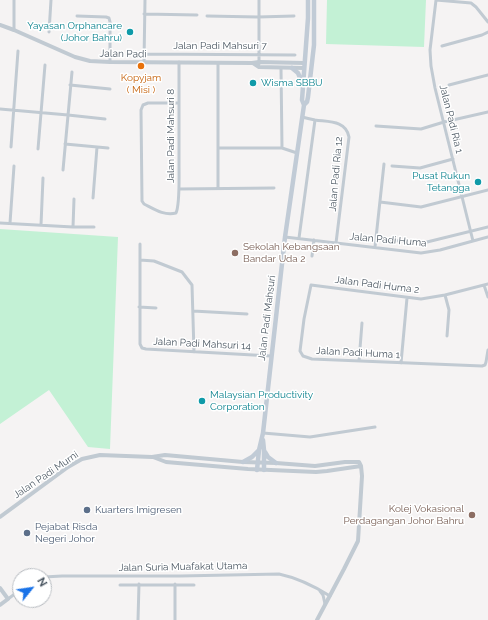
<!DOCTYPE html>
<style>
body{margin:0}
#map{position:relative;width:488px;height:620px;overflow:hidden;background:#f5f3f3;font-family:Raleway,sans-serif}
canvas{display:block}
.north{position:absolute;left:12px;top:568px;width:40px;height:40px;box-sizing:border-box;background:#fff;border:1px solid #b7bbc0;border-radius:50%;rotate:60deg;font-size:11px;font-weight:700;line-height:16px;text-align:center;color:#4a5661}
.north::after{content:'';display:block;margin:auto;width:14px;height:18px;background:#1a73e8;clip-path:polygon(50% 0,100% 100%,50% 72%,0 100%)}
</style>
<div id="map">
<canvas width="488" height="620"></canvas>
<div class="north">N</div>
</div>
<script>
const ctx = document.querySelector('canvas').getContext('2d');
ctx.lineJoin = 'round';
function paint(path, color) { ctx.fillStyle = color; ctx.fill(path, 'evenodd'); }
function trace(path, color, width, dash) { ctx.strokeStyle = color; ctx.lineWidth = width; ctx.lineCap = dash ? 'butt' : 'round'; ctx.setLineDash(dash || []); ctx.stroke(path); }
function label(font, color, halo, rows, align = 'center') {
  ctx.font = font + ' Raleway,sans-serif'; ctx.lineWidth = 3; ctx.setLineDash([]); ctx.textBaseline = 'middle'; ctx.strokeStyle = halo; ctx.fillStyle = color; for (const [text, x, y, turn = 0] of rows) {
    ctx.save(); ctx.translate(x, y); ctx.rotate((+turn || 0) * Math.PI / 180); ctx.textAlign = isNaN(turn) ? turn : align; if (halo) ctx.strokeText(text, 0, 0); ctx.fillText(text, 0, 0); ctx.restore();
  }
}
paint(new Path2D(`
 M327 0H426L424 47 326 44Z
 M0 229 118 237 110 449 88 447 49 390 0 424Z`), '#c3f1d5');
trace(new Path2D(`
 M259 0V64
 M436 0 430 50 431 66 435 88 473 241
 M436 0 471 3 476 7 488 22
 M144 14 197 15
 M77 16 106 17 109 18 110 22V62
 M207 16 258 17 294 16
 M14 30V0
 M49 32 51 0
 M442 46 482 35 488 32
 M144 54 295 55
 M144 62 145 0
 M179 62C179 96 179 130 179 164 179 175 180 204 176 213 164 216 154 209 144 204L142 201 141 110 143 105 148 103H179
 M218 63V188
 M281 68 282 148
 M70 85 110 89
 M449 85 488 75
 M0 109 68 115 105 119
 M302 117C306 118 310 119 315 120 328 122 346 120 349 137L336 243
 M376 126 421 129 444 122 488 112
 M65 144 108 148
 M11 147 18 51
 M218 148H282L297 153
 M38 149 45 65
 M392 166 420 168 453 159
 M63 170 72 72
 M179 189 274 188
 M93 198 97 147
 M380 202 421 207 488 190
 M0 223 73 227H94
 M10 223 14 166
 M41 225 43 178
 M73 227 74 199
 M285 237 421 253 440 250 473 241 488 237
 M299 238 315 120
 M376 239 423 243 488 227
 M140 244V344L142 348 146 349 271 356
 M375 247 384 164
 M312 256 314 240
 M140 260 154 261 182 272 192 285 194 352
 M488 284 445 295 421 299 311 285 304 319 300 351 303 356 312 359 482 366 485 365 486 362 488 350
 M484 285 488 297
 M445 295 449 310 447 336
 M139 307 156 308
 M193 311 247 314
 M359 361 362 323
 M401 363 407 298
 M263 433 310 437 375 427
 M44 577 62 576H180L279 574C298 578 314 586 330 596
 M175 584V620
 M120 585H194
 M320 591 323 595 325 604
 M8 599 20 590
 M138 620 139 584`), '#c1cad2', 3);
trace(new Path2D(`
 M0 25 14 30 75 57 90 61 110 62 252 63 259 62 304 63
 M253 63 259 67 304 68
 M153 457 166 462 248 469 316 472 327 471 361 466
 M0 517 68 467 82 459 100 455 152 457 165 455 243 462 276 463 315 466 345 462H359L361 466 362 476 358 541 344 569 317 620
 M0 588 8 599 0 605`), '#c1cad2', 4);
trace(new Path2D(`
 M292 68 298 73 301 80
 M304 105 302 100 308 18V0
 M263 440 264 450V470
 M265 452 268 457 276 463
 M243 462 252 457 259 450
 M257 470 259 450 263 433 285 237 304 105 307 102 308 97 314 45V0`), '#c1cbd6', 4.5);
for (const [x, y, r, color] of [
 [130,32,4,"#0f9aa8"],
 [141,66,4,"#e8710a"],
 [253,83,4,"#0f9aa8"],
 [478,182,4,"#0f9aa8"],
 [235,253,4,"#8d6e63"],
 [202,401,4,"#0f9aa8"],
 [87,510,4,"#5c6f8a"],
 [472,515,4,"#8d6e63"],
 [27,533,4,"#5c6f8a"]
]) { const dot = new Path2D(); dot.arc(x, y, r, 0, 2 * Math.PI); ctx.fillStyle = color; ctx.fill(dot); trace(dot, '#fff', 1.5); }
label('10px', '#0d838f', '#fff', [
 ["Yayasan Orphancare",122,26],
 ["(Johor Bahru)",122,38],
 ["Wisma SBBU",261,83,"left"],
 ["Pusat Rukun",470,176],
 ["Tetangga",470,188],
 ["Malaysian Productivity",210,395,"left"],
 ["Corporation",210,407,"left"]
], 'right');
label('10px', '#4a5661', '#fff', [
 ["Jalan Padi Mahsuri 7",220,46],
 ["Jalan Padi",123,54,1],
 ["Jalan Padi Ria 1",451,119,76],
 ["Jalan Padi Mahsuri 8",171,136,-90],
 ["Jalan Padi Ria 12",336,174,-85],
 ["Jalan Padi Huma",388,240,5],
 ["Jalan Padi Huma 2",377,285,7],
 ["Jalan Padi Mahsuri",267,318,-83],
 ["Jalan Padi Mahsuri 14",202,344,3],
 ["Jalan Padi Huma 1",358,353,3],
 ["Jalan Padi Murni",46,475,-34],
 ["Jalan Suria Muafakat Utama",183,567,-1]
]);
label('10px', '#c56008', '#fff', [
 ["Kopyjam",141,78],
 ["( Misi )",141,90]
]);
label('10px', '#785e54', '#fff', [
 ["Sekolah Kebangsaan",243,247],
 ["Bandar Uda 2",243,259],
 ["Kolej Vokasional",464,509,"right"],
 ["Perdagangan Johor Bahru",464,521,"right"]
], 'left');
label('10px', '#4e5e75', '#fff', [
 ["Kuarters Imigresen",95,510],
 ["Pejabat Risda",35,527],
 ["Negeri Johor",35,539]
], 'left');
</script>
